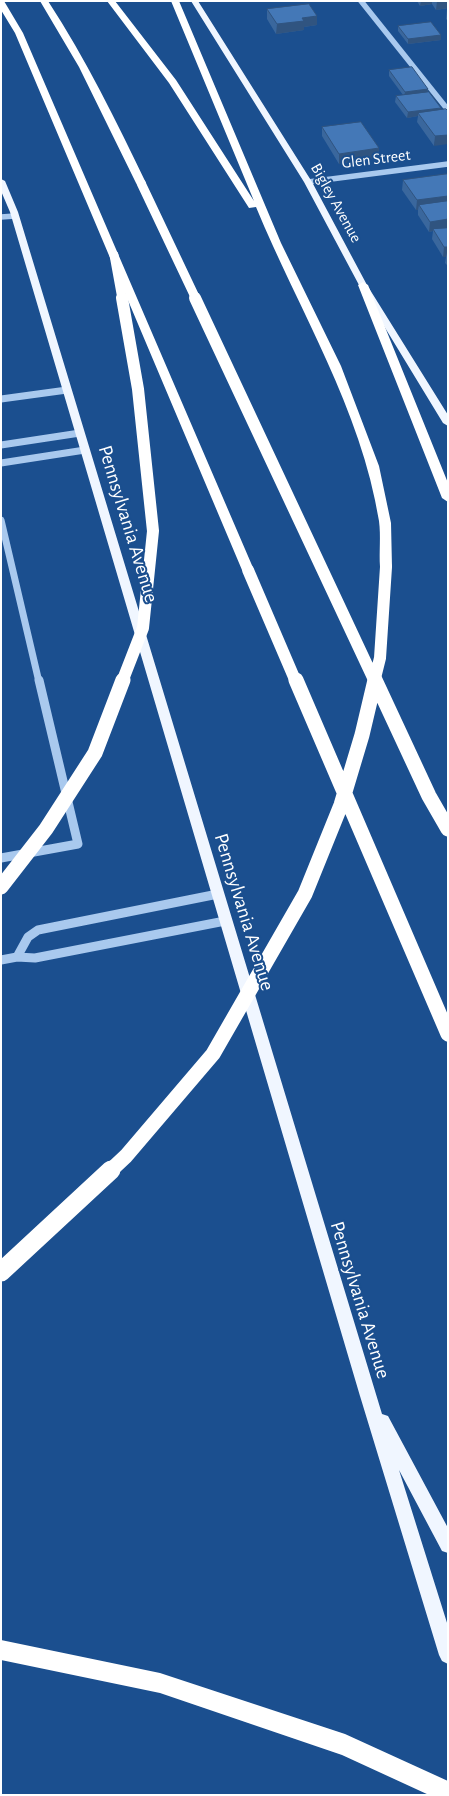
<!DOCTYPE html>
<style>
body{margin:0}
#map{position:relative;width:449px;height:1796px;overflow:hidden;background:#1b4f8f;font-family:"Alegreya Sans",sans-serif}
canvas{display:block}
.frame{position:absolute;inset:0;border:2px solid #fff;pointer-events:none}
</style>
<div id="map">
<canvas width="449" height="1796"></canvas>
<div class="frame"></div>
</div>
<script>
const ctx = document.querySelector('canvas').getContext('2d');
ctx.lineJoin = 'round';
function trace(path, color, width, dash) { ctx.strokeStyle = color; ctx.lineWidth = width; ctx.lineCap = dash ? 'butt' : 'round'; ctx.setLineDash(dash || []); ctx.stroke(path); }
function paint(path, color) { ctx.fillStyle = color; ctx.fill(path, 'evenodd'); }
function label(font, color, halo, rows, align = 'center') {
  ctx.font = font + ' "Alegreya Sans",sans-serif'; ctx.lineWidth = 4; ctx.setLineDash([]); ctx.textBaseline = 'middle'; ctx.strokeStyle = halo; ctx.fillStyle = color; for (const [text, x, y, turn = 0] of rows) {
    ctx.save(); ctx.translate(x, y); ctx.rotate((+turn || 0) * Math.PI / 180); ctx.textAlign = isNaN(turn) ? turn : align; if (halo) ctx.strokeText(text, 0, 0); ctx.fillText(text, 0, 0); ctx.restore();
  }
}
trace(new Path2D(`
 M361 1 448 110
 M308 182 448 164
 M1 217 15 216`), '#a9c9ee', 5.5);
trace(new Path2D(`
 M1 399 67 390
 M1 445 80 433
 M1 463 85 450
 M1 520 39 682`), '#a9c9ee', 7);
trace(new Path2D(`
 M1 858 78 844 39 680
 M17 957 28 937 38 930 218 894
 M1 960 17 957 35 958 225 921`), '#a9c9ee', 9);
paint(new Path2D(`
 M191 1H198L312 182 367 285 448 415V426L443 423 359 285 304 182Z
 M1 179 5 181 18 212 382 1414 388 1416 448 1528V1553L442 1551 399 1470 448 1626V1664L442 1661 439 1655 360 1396 10 212 1 191Z`), '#f0f6ff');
paint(new Path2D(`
 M1 1H4L23 33 254 570 252 573 248 574 242 570 15 33 1 10Z
 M40 1H48C86 59 116 121 146 183L144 185H138L136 183 79 67Z
 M107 1H115L176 80 254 201 171 1H179L281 243 341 366 379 466 391 523 392 567 390 570H382L380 567C379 552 381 536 379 521 361 409 299 311 256 207L249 208 169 83Z
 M363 282 368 285 448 483V502L442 498 358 285Z
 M1 1640 160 1673 345 1734 448 1781V1795H429L342 1755 160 1693 1 1660Z`), '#fff');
trace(new Path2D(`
 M141 183 196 299
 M114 255 122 299`), '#fff', 9);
trace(new Path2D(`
 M122 298 138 389 153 531 143 628 122 682
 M195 298 375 682
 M248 570 296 682
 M374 682 380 658 386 567`), '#fff', 12);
trace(new Path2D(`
 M296 680 448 1034
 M375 680 429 796 448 829
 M1 887 46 829 95 753 123 680
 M110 1171 126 1156 213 1054 305 894 341 805 362 735 375 680`), '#fff', 15);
trace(new Path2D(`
 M1 1272 111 1170`), '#fff', 19);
paint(new Path2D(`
 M417 1H448V8L436 10 432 4 420 6Z
 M267 9 317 25 304 27V30L276 34 267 19Z
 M447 9H448V21L446 19Z
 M398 26 441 40 408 44 398 31Z
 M389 70 428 89V92L441 108 434 146 417 122 418 116 407 118 395 102 396 96 403 95 389 76Z
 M322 127 379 148 378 158 339 164 322 136Z
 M448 174V266L445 263 446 257H443L432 239 433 231 429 232 418 215V210H416L402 190 403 180Z`), '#3a679d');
paint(new Path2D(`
 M421 1H432V4L420 6Z
 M437 1H448V8L436 10Z
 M317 16V25L304 27V30L276 34 277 24 302 18Z
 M441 35V40L408 44V39Z
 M428 89 427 94 404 97 405 92Z
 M441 108V113H418V116L407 118 408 112Z
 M448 135V144L434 146 435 136Z
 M379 148 378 158 339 164V154Z
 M448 196V205H419L418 210H416L417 200Z
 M448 219V229H433V231L429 232 430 222Z
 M444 247H448V254L447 253 446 257H443Z`), '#305480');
const building = new Path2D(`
 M309 4 317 16 302 18 304 21 277 24 267 9Z
 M431 22 441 35 408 39 398 26Z
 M412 67 428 89 405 92 389 70Z
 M429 92 441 108 408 112 396 96Z
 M446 109 448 111V135L435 136 418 113Z
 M361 122 379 148 339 154 322 127Z
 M448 174V196L417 200 403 180Z
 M448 201V219L430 222 419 205Z
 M448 228V247H444L433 229Z`);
paint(building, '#4478b7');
trace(building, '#305480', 1);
label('16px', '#fff', '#1b4f8f', [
 ["Glen Street",376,159,-7],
 ["Bigley Avenue",336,203,61]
]);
label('20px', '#fff', '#1b4f8f', [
 ["Pennsylvania Avenue",128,524,73],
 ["Pennsylvania Avenue",244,912,73],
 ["Pennsylvania Avenue",360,1300,73]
]);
</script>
